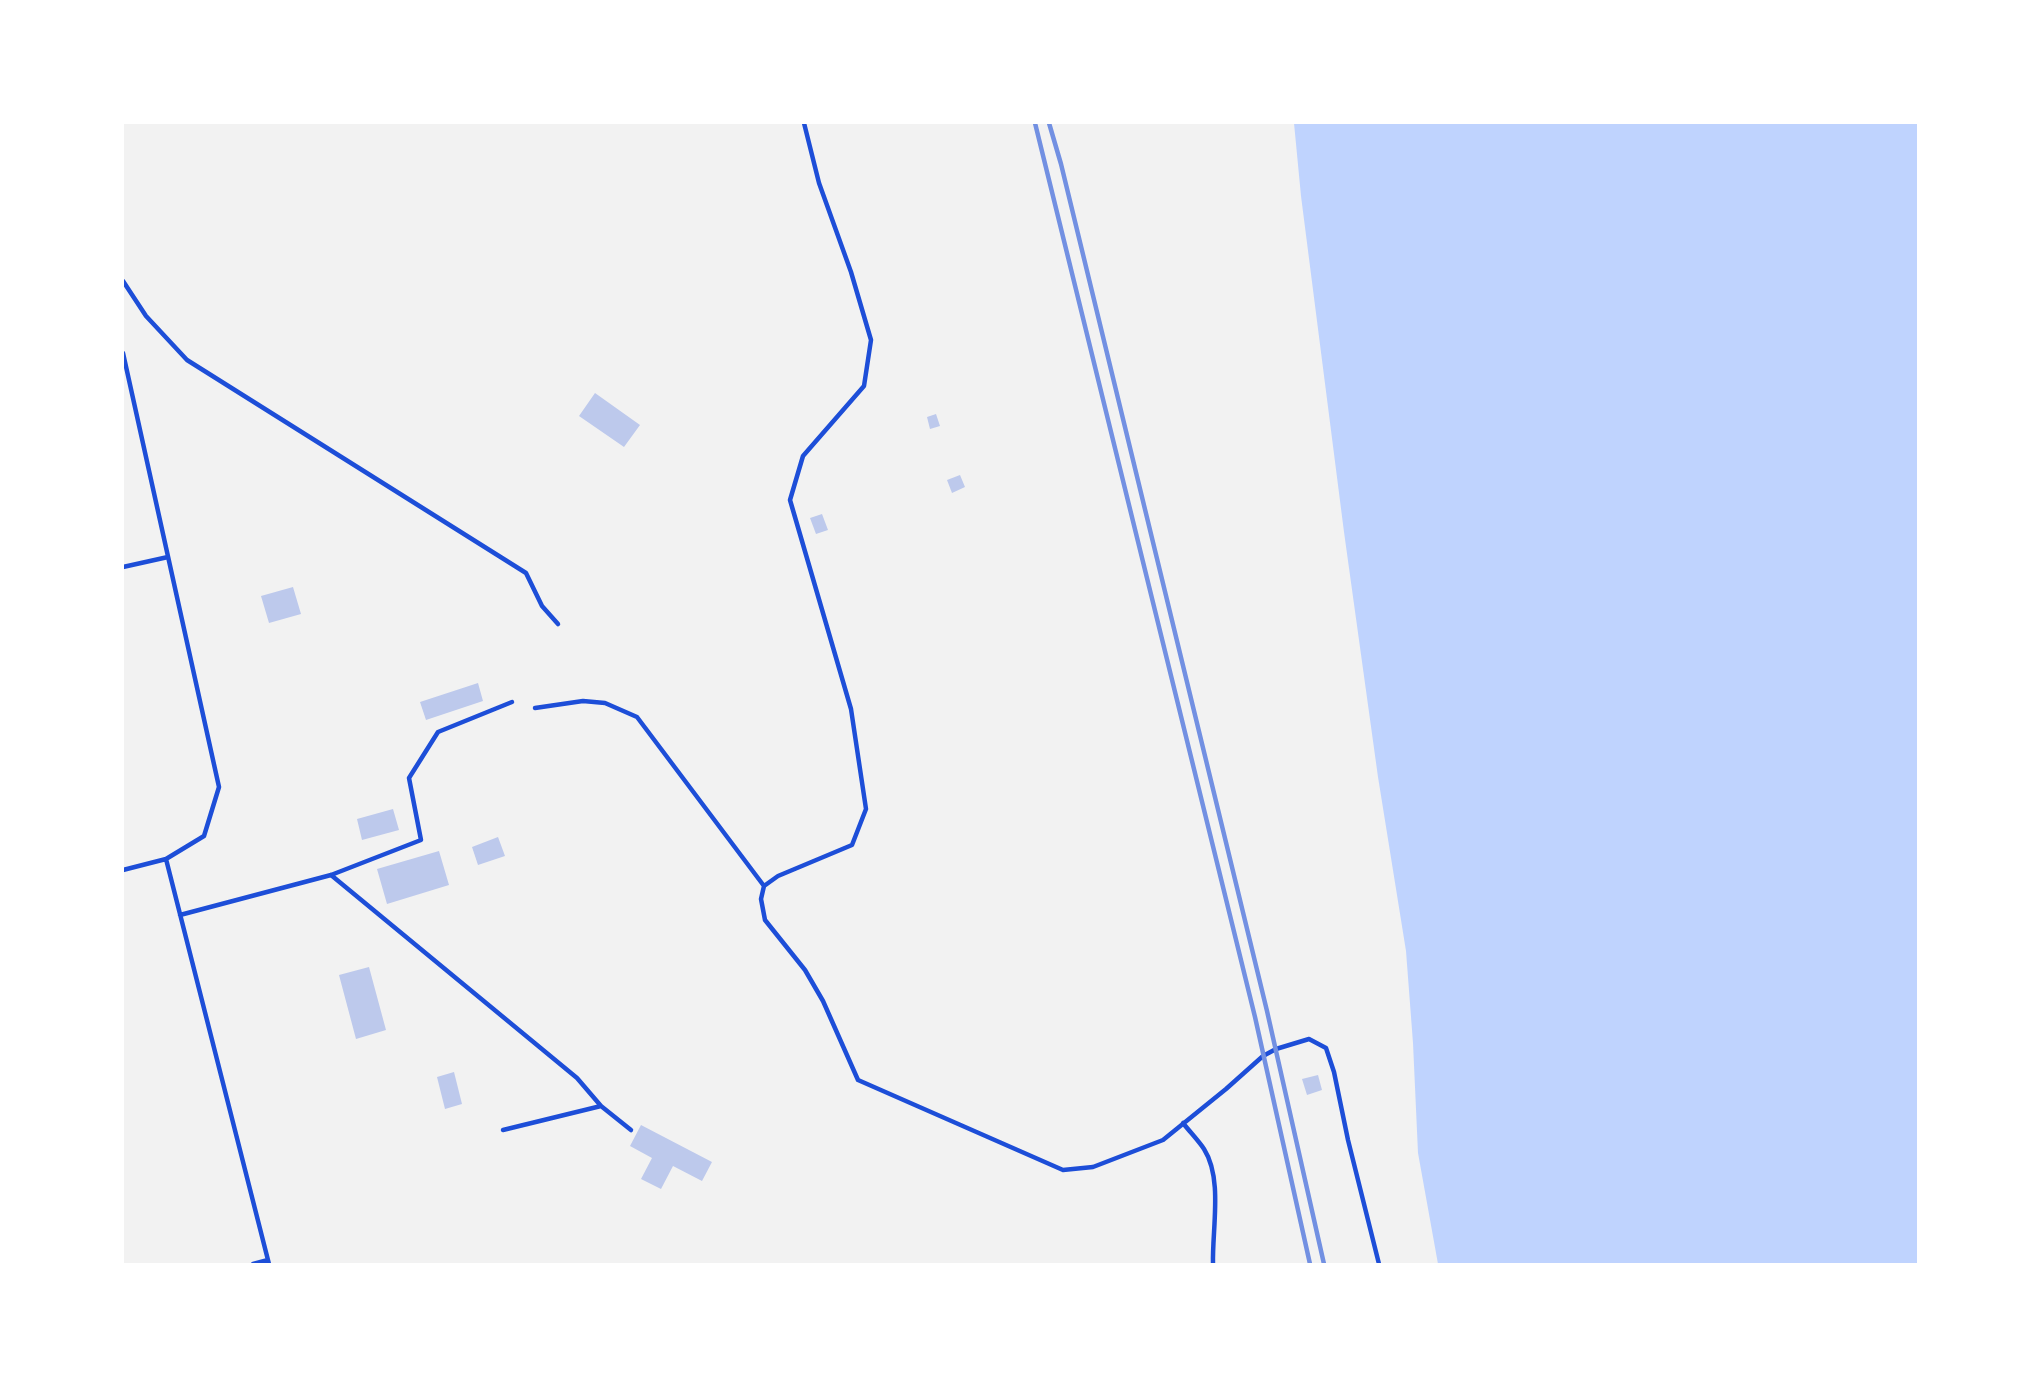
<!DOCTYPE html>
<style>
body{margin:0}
#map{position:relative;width:2041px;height:1387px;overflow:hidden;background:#f2f2f2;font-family:"PT Serif",serif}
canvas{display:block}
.frame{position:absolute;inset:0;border:124px solid #fff;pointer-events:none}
</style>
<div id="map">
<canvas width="2041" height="1387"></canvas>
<div class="frame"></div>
</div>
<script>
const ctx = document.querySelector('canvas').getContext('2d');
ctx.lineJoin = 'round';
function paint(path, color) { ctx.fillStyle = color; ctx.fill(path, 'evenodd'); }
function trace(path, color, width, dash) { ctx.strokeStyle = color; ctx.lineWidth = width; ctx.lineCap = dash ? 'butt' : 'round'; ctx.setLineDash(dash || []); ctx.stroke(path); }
paint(new Path2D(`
 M1294 123H1918V1264H1438L1418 1153 1413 1043 1406 951 1378 777 1344 532 1301 196Z`), '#bfd3fe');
paint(new Path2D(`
 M595 393 640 425 624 447 579 416Z
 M936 414 940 426 930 429 927 417Z
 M960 475 965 487 952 493 947 480Z
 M822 514 828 530 816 534 810 518Z
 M293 587 301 614 269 623 261 596Z
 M478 683 483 701 426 720 420 702Z
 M393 809 399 830 362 840 357 819Z
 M498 837 505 856 478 865 472 847Z
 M439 851 449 885 387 904 377 869Z
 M369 967 386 1030 356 1039 339 975Z
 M454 1072 462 1104 445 1109 437 1077Z
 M1318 1075 1322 1090 1307 1095 1302 1079Z
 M641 1125 712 1162 702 1181 673 1166 661 1189 641 1179 652 1158 630 1146Z`), '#bdc9ec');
trace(new Path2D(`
 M804 123 819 183 851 272 871 340 864 386 803 456 790 500 851 709 866 809 852 845 778 876 764 886 761 899 765 920 805 970 823 1001 858 1080 1063 1170 1093 1167 1163 1140 1226 1089 1263 1056 1276 1049 1309 1039 1326 1048 1334 1072 1348 1140 1379 1264
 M123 281 146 316 187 360 526 573 542 606 558 624
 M123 353 219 787 204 836 166 859 123 870
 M123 567 168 557
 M535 708 583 701 605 703 637 717 764 886
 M166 859 269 1264
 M331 875 577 1078 601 1106 631 1130
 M180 915 331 875 421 840 409 778 438 732 512 702
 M1183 1123C1190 1132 1198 1140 1204 1149 1223 1179 1212 1229 1213 1264
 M503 1130 601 1106
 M253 1264 268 1260`), '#1d4ed8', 4.5);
trace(new Path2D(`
 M1035 123 1255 1017 1310 1264
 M1049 123 1061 164 1267 1011 1324 1264`), '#7290e2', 4.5);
</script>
